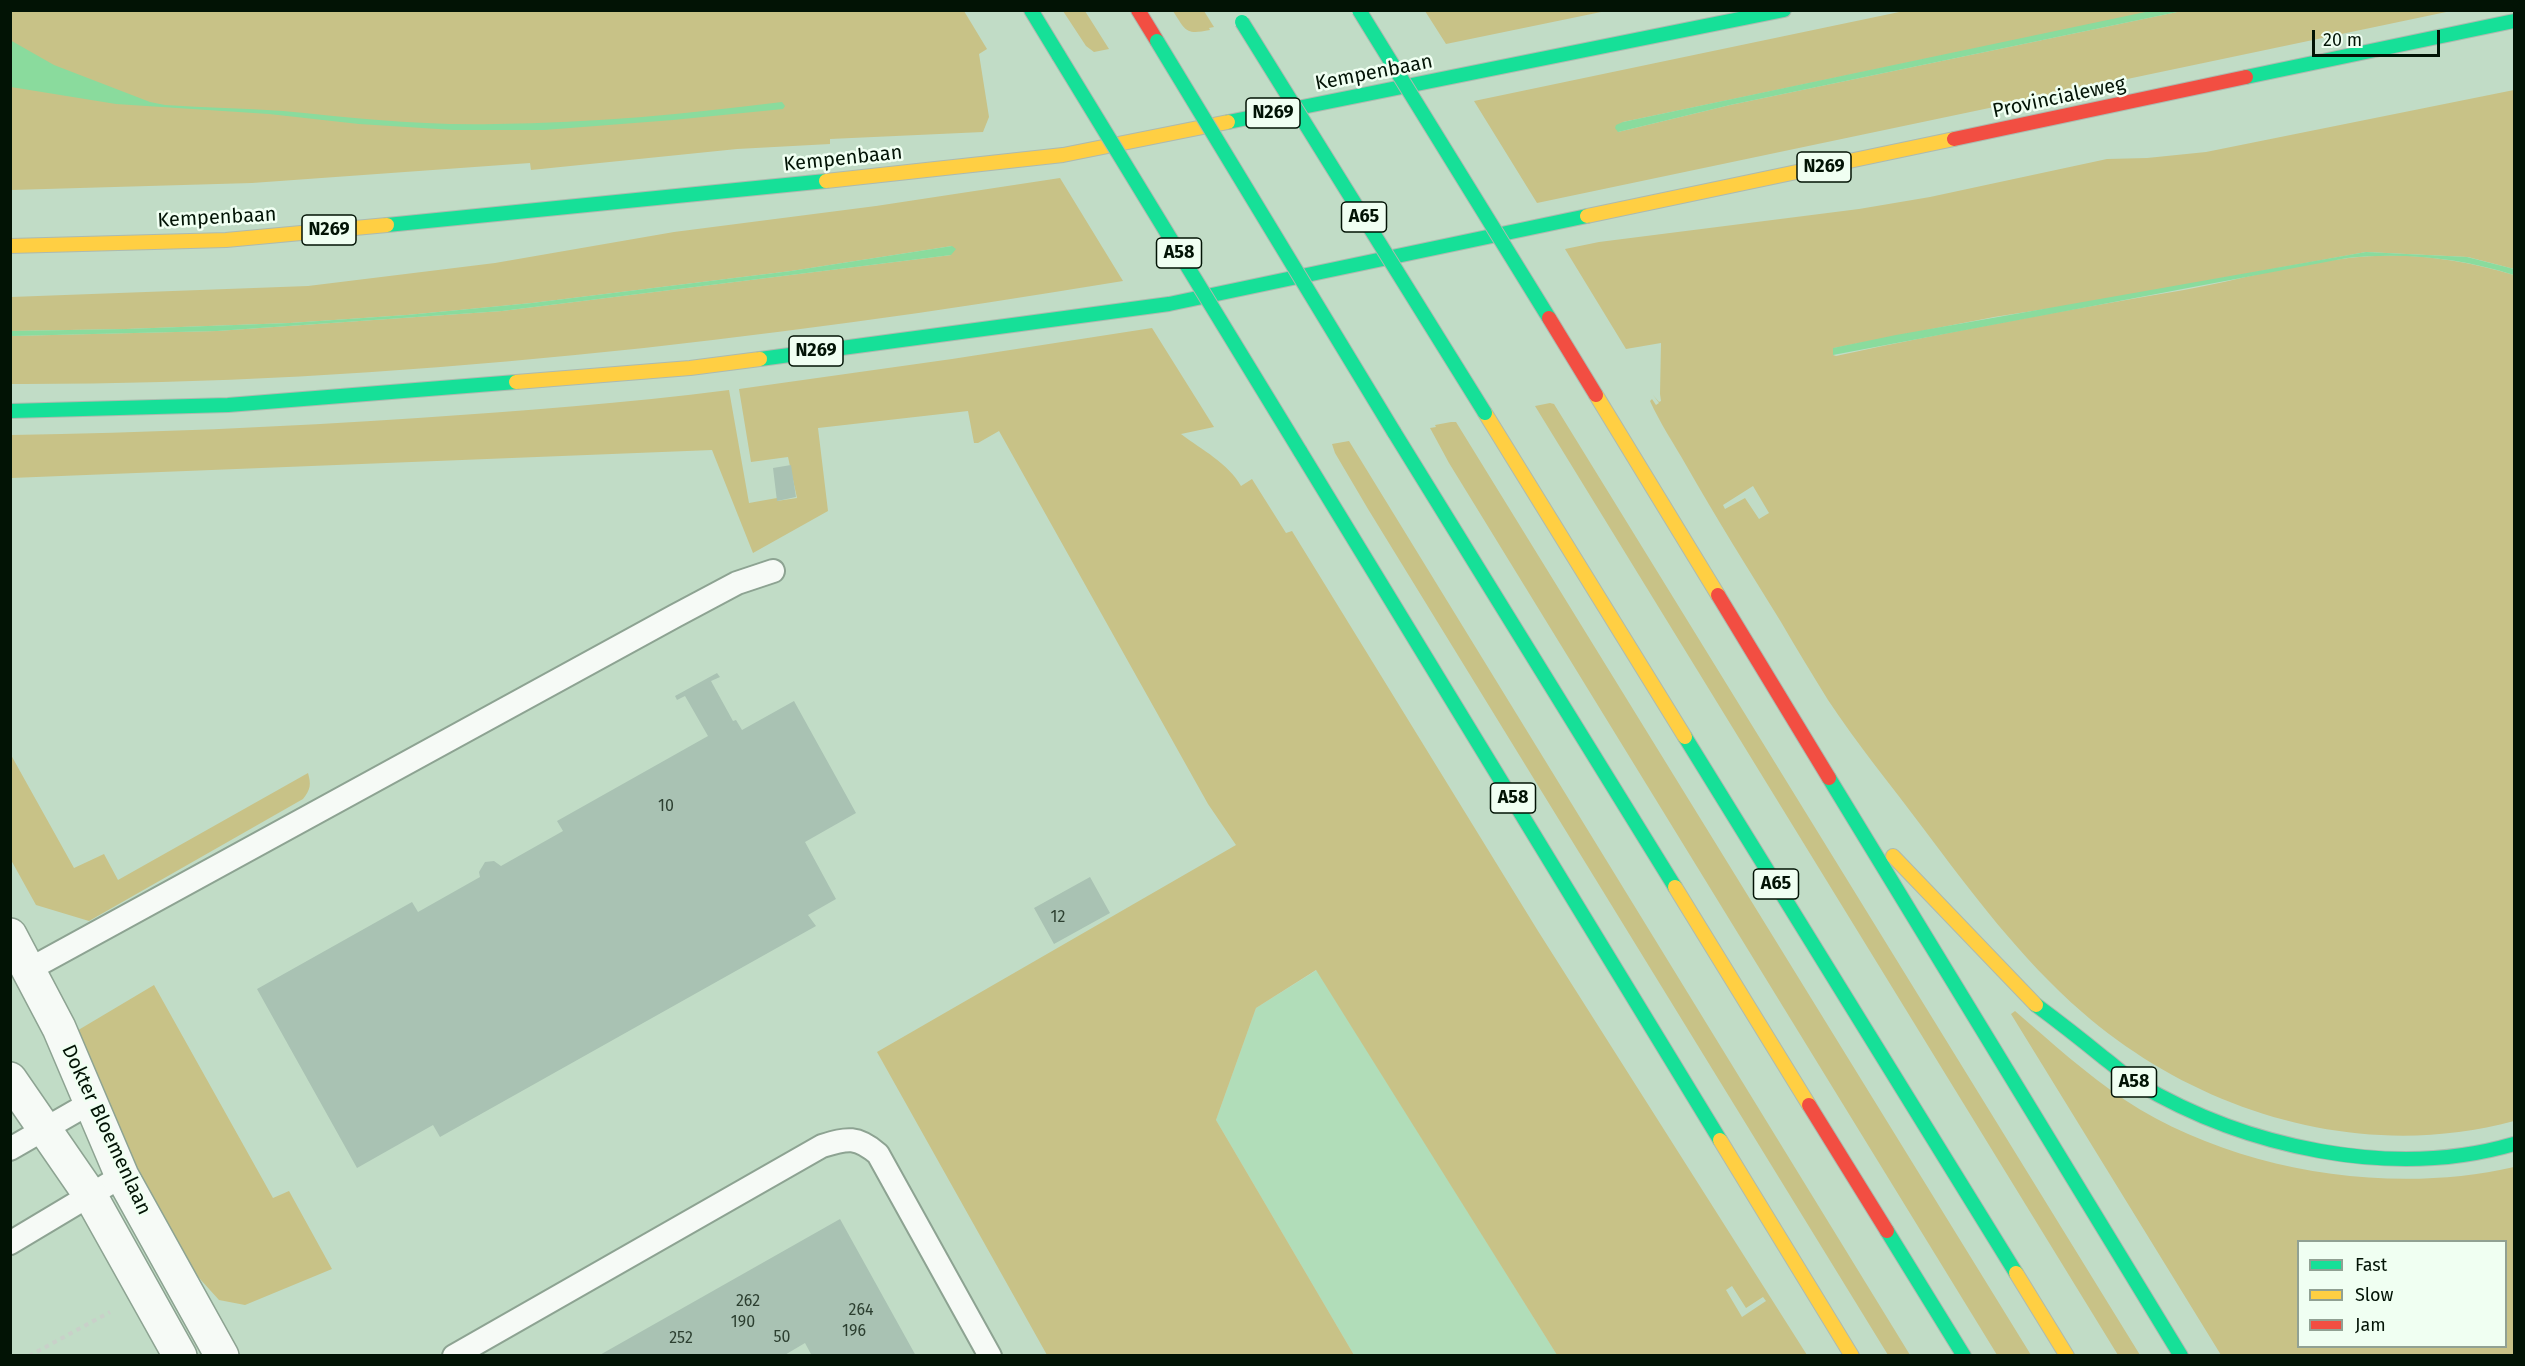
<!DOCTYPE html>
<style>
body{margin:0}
#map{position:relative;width:2525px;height:1366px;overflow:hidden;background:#c1dcc6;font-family:"Fira Sans",sans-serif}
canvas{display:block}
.frame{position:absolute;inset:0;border:12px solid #021305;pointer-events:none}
.legend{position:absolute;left:2297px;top:1240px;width:210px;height:108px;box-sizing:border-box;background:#f0fff2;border:2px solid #91a193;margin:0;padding:8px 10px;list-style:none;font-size:18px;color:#021305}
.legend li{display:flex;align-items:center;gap:12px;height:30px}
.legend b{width:30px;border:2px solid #91a193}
.scale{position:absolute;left:2312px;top:30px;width:128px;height:27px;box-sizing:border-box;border:3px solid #021305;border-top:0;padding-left:8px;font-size:18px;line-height:21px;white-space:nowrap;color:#021305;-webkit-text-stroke:4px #f0fff2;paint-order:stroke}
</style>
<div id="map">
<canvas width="2525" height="1366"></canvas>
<div class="frame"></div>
<ul class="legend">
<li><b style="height:8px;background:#16e098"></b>Fast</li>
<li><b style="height:8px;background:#ffcf43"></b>Slow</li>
<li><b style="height:8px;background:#f24e42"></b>Jam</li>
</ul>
<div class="scale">20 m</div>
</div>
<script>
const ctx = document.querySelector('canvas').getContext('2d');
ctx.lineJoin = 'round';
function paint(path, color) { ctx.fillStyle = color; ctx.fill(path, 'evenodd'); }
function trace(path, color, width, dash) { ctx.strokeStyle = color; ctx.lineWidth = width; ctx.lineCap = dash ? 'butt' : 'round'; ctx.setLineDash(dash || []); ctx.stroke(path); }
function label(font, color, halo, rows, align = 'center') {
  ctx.font = font + ' "Fira Sans",sans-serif'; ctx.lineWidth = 5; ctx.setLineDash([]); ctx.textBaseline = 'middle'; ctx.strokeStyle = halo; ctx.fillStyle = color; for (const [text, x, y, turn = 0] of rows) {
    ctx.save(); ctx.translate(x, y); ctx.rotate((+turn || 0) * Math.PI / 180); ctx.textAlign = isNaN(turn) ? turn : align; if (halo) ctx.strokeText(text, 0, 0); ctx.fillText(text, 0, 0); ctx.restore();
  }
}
paint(new Path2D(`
 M1317 970 1557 1355H1354L1216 1120 1256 1008Z`), '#b1ddb9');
paint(new Path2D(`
 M10 11H964L987 49 979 54 989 117 983 132 830 139V144L737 149 531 170 530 163 252 183 11 190Z
 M1063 11H1085L1109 49 1094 52 1086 46Z
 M1173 11H1204L1214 27 1209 28 1210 30C1185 35 1186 31 1173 11Z
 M1425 11H1424H1606L1446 44Z
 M1904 11H2155L1623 122 1618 132 1730 105 2182 11H2451L1537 203 1474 101Z
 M2514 90V269L2468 257 2366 252 2091 302 1994 317 1834 348 1833 355 1836 356C1951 331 2067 310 2184 290 2239 280 2293 264 2349 258 2403 251 2462 259 2514 275V1121C2363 1162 2199 1114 2082 1012 2021 959 1971 892 1923 828 1891 785 1857 744 1828 700 1812 674 1796 648 1781 622 1749 570 1716 518 1686 465 1674 444 1660 423 1650 401L1652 399 1656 405 1659 403 1653 395 1659 402 1661 401 1660 394 1661 343 1626 349 1565 249 1599 242 1859 209 1930 197 2107 159 2147 158 2206 152ZM1753 486 1769 513 1759 519 1745 498 1725 509 1723 505Z
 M1060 178 1123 281C756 342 383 385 11 384L10 336 217 331 502 311 951 255 952 246 791 271 532 303 407 315 290 323 126 329 11 331V297L308 286 495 263 674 232 876 206Z
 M1152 328 1214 427 1181 434C1202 450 1228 463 1241 486L1252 479 1286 533 1292 531 1538 931 1807 1355H1557L1316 970 1256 1008 1216 1120 1354 1355H1047L877 1052 1236 845 1208 804 999 431 978 443H974L968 411 818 428 828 511 753 553 712 450 11 478V435C146 433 282 427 418 418 522 411 626 403 729 390L749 503 777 498V501L797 498 788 457 751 462 739 389 952 359ZM1732 1286 1746 1308 1763 1297 1766 1301 1742 1317 1726 1290Z
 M1550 403 1554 404 2140 1355H2118L1535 406Z
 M1451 422H1456L2031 1355H1997L1449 463 1430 428 1436 427 1435 425Z
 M1349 441 1910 1355H1888L1368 509 1335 453 1332 444Z
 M11 755 74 868 104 854 118 880 308 773C311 784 311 789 303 799L89 921 36 905 11 860Z
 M154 985 273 1198 289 1191 332 1269 245 1305 219 1300 191 1269 148 1200 75 1032Z
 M2015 1011C2051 1042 2086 1074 2125 1100 2233 1171 2389 1196 2514 1167V1355H2221L2011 1014ZM2298 1242H2506V1346H2298Z`), '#c8c287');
paint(new Path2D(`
 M2155 10 2182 11 1730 105 1618 132 1615 128 1616 125 1623 122Z
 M10 40 54 65 150 102 165 105C205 108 244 108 283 111 354 118 425 126 496 124 592 123 687 114 782 102L785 106 783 109 673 120 544 130H454L359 124 269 114 116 104 11 87Z
 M952 246 956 249 951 255 502 311 217 331 11 336V331L126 329 290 323 407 315 532 303 791 271Z
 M2366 252 2467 257 2514 269V275C2461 258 2403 252 2347 258L1833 355V348L1896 335Z`), '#8adb9d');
paint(new Path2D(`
 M791 465 796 497 777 501 773 468Z
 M717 673 720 677 711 681 733 721 736 720 742 730 794 701 856 813 805 842 836 899 808 915 816 926 440 1137 433 1125 357 1168 257 989 412 902 418 912 480 877 479 872 485 862 494 861 501 866 563 831 557 821 708 736 685 696 677 700 675 696Z
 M1090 877 1110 913 1054 944 1034 908Z
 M840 1219 916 1356H812L805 1343 783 1356H598Z`), '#a9c2b3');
const lane = new Path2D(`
 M30 969 675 616 737 583 773 571
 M10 1149 90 1103
 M10 1243 122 1176
 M454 1356 822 1146C848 1138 857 1136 878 1154L990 1356`);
const street = new Path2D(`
 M10 935 59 1028 122 1176 222 1356
 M10 1079 90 1195 180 1356`);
const fast = new Path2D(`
 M1031 10 1059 56
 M2246 77 2514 21
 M1228 122 1784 10
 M387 225 826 181
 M760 359 1169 304 1587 216
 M10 411 228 405 516 382
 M1394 432 1675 887
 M1300 451 1720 1140
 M1685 737 2016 1273
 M1829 778 2181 1356
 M2036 1005C2059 1022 2082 1040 2104 1058 2115 1066 2125 1076 2137 1083 2245 1147 2391 1180 2514 1144
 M1887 1231 1964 1356`);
const slow = new Path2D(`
 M826 181 1063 155 1228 122
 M1587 216 1954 139
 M10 246 226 240 387 225
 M516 382 690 368 760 359
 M1596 395 1718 595
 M1485 413 1685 737
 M1893 856 2036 1005
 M1675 887 1809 1105
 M1720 1140 1852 1356
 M2016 1273 2067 1356`);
const jam = new Path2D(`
 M1138 10 1157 41
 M1954 139 2246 77
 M1718 595 1829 778
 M1809 1105 1887 1231`);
trace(lane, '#8da392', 26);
trace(street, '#8da392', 36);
trace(fast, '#adbaaf', 16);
trace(slow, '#adbaaf', 16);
trace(jam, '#adbaaf', 16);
trace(new Path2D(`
 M29 1356 110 1312`), '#c9d0c9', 4, [4.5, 4.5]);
trace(lane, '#f6faf6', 22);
trace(street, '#f6faf6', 33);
trace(fast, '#16e098', 14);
trace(slow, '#ffcf43', 14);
trace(jam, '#f24e42', 14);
const fastBridge = new Path2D(`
 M1359 10 1549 318
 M1242 22 1485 413
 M1157 41 1394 432
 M1059 56 1300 451`);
const jamBridge = new Path2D(`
 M1549 318 1596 395`);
trace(fastBridge, '#adbaaf', 16, []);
trace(jamBridge, '#adbaaf', 16, []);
trace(fastBridge, '#16e098', 14);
trace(jamBridge, '#f24e42', 14);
label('16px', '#2c3f30', null, [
 ["10",666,807],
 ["12",1058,918],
 ["262",748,1302],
 ["264",861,1311],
 ["190",743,1323],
 ["196",854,1332],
 ["50",782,1338],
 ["252",681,1339]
]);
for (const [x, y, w] of [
 [1273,113,54],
 [1824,167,54],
 [1364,217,45],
 [329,230,54],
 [1179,253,45],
 [816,351,54],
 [1513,798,45],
 [1776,884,45],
 [2134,1082,45]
]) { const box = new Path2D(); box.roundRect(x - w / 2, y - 15, w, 30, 4.5); ctx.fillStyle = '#f0fff2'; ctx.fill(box); trace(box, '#021305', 1.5); }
label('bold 18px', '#021305', null, [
 ["N269",1273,113],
 ["N269",1824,167],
 ["A65",1364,217],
 ["N269",329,230],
 ["A58",1179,253],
 ["N269",816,351],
 ["A58",1513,798],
 ["A65",1776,884],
 ["A58",2134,1082]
]);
label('20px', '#021305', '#f0fff2', [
 ["Kempenbaan",1374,73,-11],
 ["Provincialeweg",2059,98,-12],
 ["Kempenbaan",843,159,-6],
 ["Kempenbaan",217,218,-3],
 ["Dokter Bloemenlaan",106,1130,65]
]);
</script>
